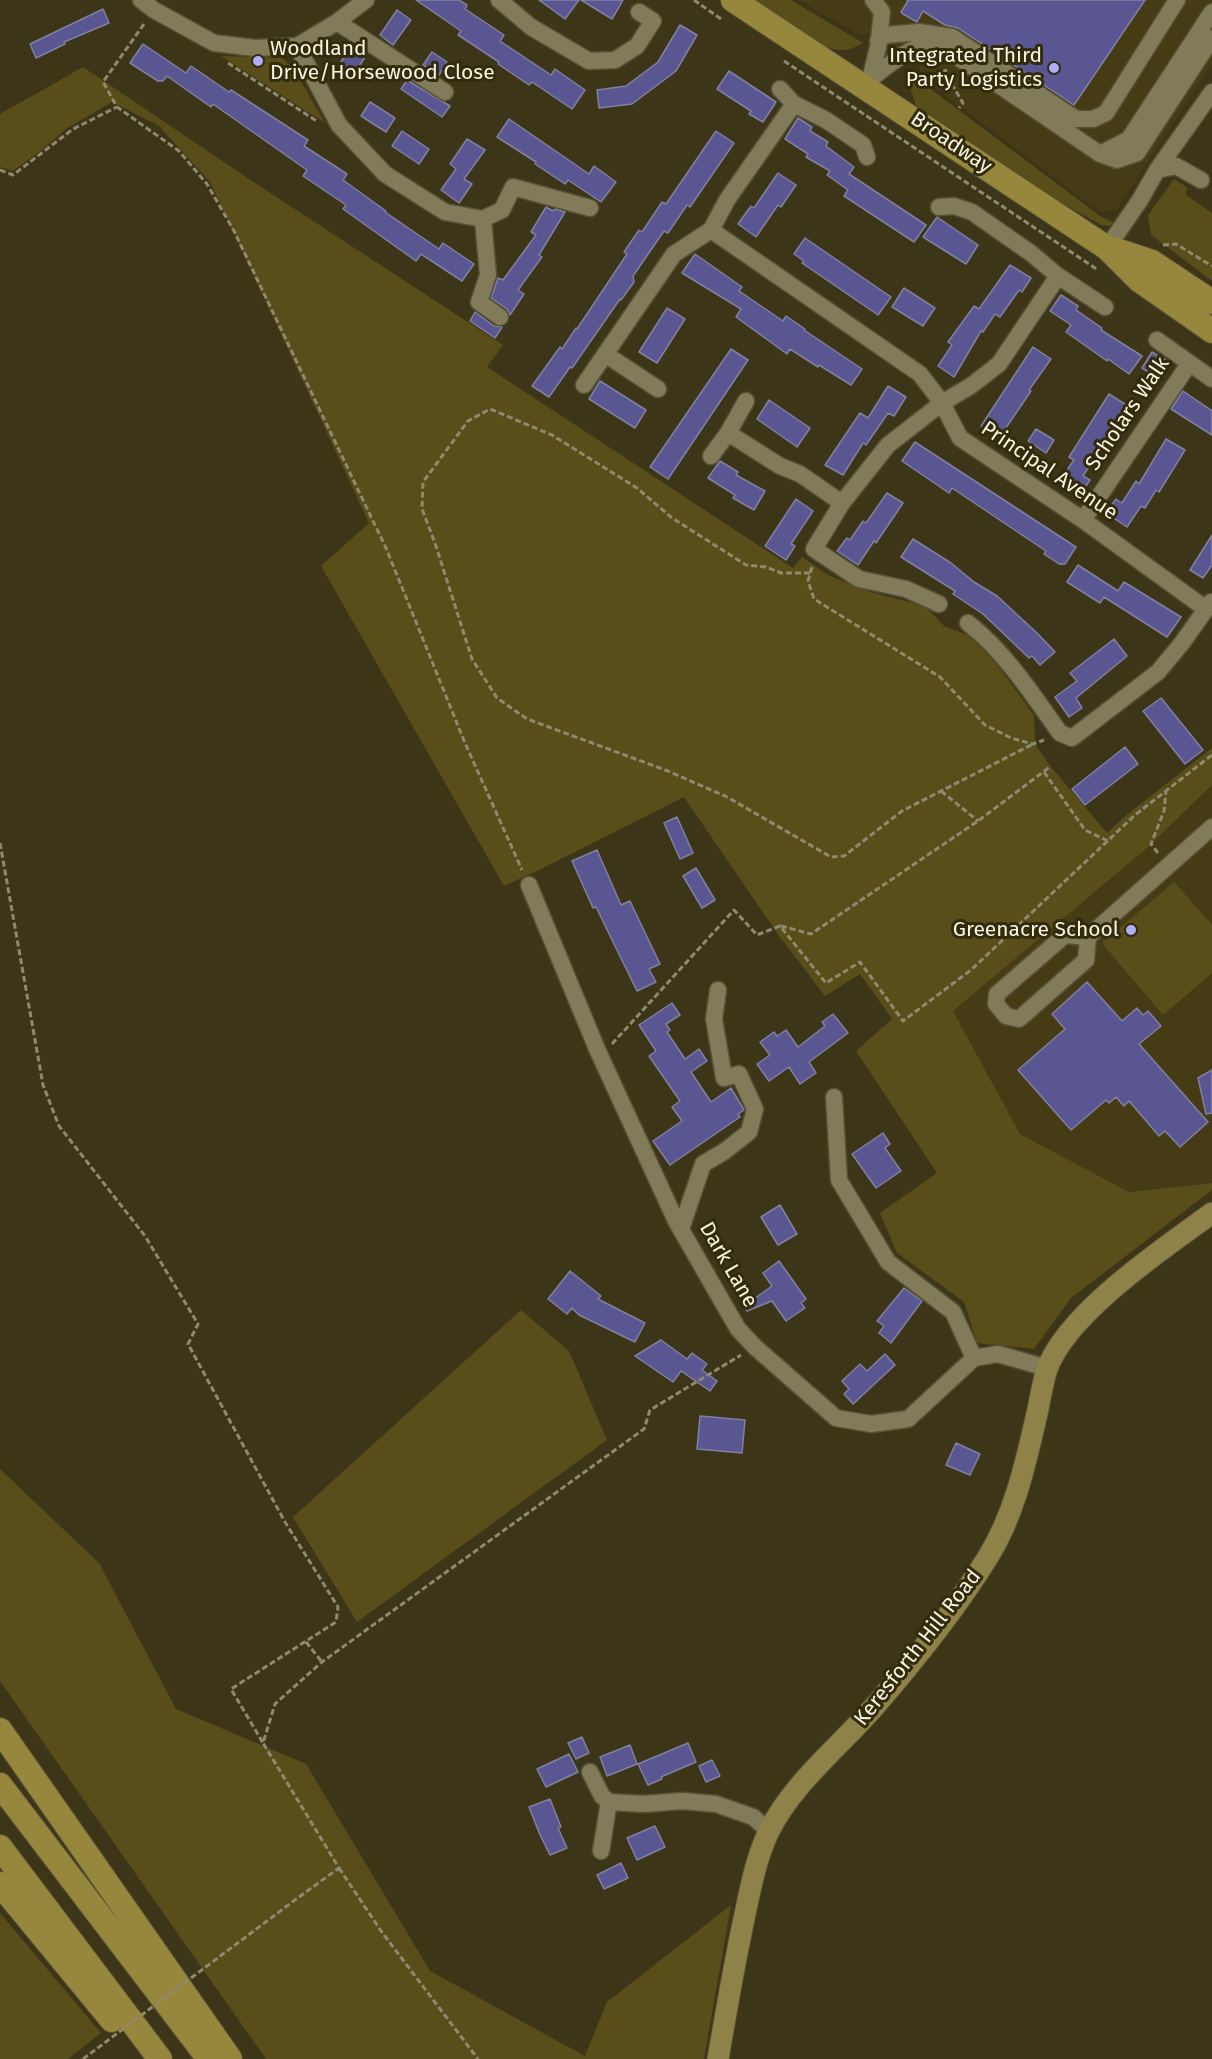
<!DOCTYPE html>
<style>
body{margin:0}
canvas{display:block;background:#3c3517}
</style>
<canvas width="1212" height="2059"></canvas>
<script>
const ctx = document.querySelector('canvas').getContext('2d');
ctx.lineJoin = 'round';
function paint(path, color) { ctx.fillStyle = color; ctx.fill(path, 'evenodd'); }
function trace(path, color, width, dash) { ctx.strokeStyle = color; ctx.lineWidth = width; ctx.lineCap = dash ? 'butt' : 'round'; ctx.setLineDash(dash || []); ctx.stroke(path); }
function label(font, color, halo, rows, align = 'center') {
  ctx.font = font + ' "Fira Sans",sans-serif'; ctx.lineWidth = 6; ctx.setLineDash([]); ctx.textBaseline = 'middle'; ctx.strokeStyle = halo; ctx.fillStyle = color; for (const [text, x, y, turn = 0] of rows) {
    ctx.save(); ctx.translate(x, y); ctx.rotate((+turn || 0) * Math.PI / 180); ctx.textAlign = isNaN(turn) ? turn : align; if (halo) ctx.strokeText(text, 0, 0); ctx.fillText(text, 0, 0); ctx.restore();
  }
}
paint(new Path2D(`
 M800 0H1212V64L1117 209 1100 212 920 76 919 65 870 34 860 35Z
 M1212 785V1183L1129 1192 1020 1134 953 1011 1147 848Z`), '#453c15');
paint(new Path2D(`
 M750 0H791L863 43C850 51 840 52 825 47Z
 M221 56 282 58 294 69 325 123Z
 M83 67 258 185 503 345 487 367 793 568 802 557 828 575 870 592 925 606 944 626 968 635 995 662 1034 715 1035 744 1051 767 1107 833 1129 813 1212 748V785L1147 848 953 1011 1020 1134 1129 1192 1212 1183V1190L1071 1298 1034 1349 977 1343 964 1302 897 1253 880 1213 937 1173 856 1051 892 1019 860 974 825 996 777 933 684 797 539 870 504 886 321 566 369 523 210 182 159 126 112 102 66 129 47 146 13 171 0 167V114Z
 M912 75 1100 216 1114 223 1109 226 1101 225 1048 195 917 109 911 91Z
 M1174 179 1188 188 1185 194 1212 213V281L1151 235 1148 215Z
 M1174 882 1212 925V973L1163 1015 1102 943Z
 M521 1310 569 1351 607 1440 357 1622 293 1517Z
 M0 1469 99 1563 176 1709 306 1764 430 1971 585 2056 607 2002 731 1905 704 2059H266L0 1681Z
 M0 1913 101 2033 68 2059H0Z`), '#594d1a');
const building = new Path2D(`
 M416 0H459L467 5 465 9 504 35 500 41 551 75 555 69 585 90 572 109 532 82 529 85 498 64 499 62 458 35 461 31Z
 M539 0H579L565 19Z
 M581 0H623L612 19Z
 M907 0H1145L1074 105 958 28 945 25 923 11 917 22 903 14 901 12 908 1Z
 M103 9 109 23 64 42 65 44 36 58 30 44Z
 M397 10 411 20 393 45 380 35Z
 M680 25 697 35 676 71 632 104 599 108 597 90 626 86 658 62Z
 M143 44 186 73 191 66 229 92 231 90 308 140 304 146 347 174 343 180 386 211 385 212 439 249 443 243 474 264 462 281 421 254 416 261 343 209 346 205 303 176 307 170 213 104 211 107 167 76 163 81H158L130 63Z
 M352 44 367 54 351 79 336 70Z
 M432 52 447 62 439 75 423 65Z
 M729 71 776 102 763 122 749 114 751 111 717 89Z
 M407 80 450 106 442 117 401 89Z
 M370 102 395 118 386 132 361 116Z
 M798 118 812 127 810 131 828 142 826 146 854 167 849 174 926 225 914 242 844 196 848 190 827 175 830 171 806 157 808 154 785 139Z
 M509 119 589 174 594 166 616 182 601 202 568 180 565 184 535 164 536 162 497 137Z
 M402 131 429 149 419 164 392 146Z
 M716 131 734 143 690 207 687 205 668 233 664 231 633 276 634 282 621 300 620 299 572 368 570 367 549 397 532 386 560 347 562 349 576 328 577 329 627 254 624 252 639 230 642 232 662 202 666 204Z
 M467 139 485 150 464 179 472 184 459 203 441 190 456 169 450 164Z
 M778 173 796 185 781 207 778 205 756 237 738 224 751 206 754 208Z
 M546 207 553 211 555 209 565 212 539 255 542 257 518 290 524 294 510 315 507 309 491 298 498 278 503 280 536 235 531 232Z
 M937 217 978 245 966 264 923 237Z
 M805 238 891 297 878 315 802 263 804 261 794 254Z
 M695 254 742 287 739 291 783 321 786 316 805 329 804 330 862 369 851 385 819 365 818 367 790 349 787 354 736 317 741 309 682 273Z
 M1010 265 1031 278 1022 292 1019 290 1000 317 995 314 983 332 981 331 954 377 938 366 952 345 948 342 974 306 979 309Z
 M904 288 935 308 923 326 892 307Z
 M1061 295 1078 306 1076 310 1102 328 1101 330 1142 356 1129 374 1108 359 1107 361 1066 332 1071 325 1050 311Z
 M667 308 685 319 657 363 639 352Z
 M475 312 494 326 502 327 495 338 470 321Z
 M1033 347 1051 359 1029 390 1031 391 999 438 981 426Z
 M731 349 748 360 668 479 650 467Z
 M1152 352 1170 363 1159 380 1142 368Z
 M600 381 646 410 635 428 589 399Z
 M888 386 906 397 894 416 888 413 866 445 863 443 843 475 825 465 860 413 868 418Z
 M1183 391 1212 411V435L1171 409Z
 M1109 394 1128 406 1083 476 1090 480 1080 494 1060 480 1074 460 1069 457Z
 M769 400 810 428 797 447 757 419Z
 M1036 429 1054 440 1046 453 1028 441Z
 M1166 439 1185 450 1159 492 1156 490 1145 508 1141 506 1127 527 1106 513 1116 499 1122 503 1136 481 1139 484Z
 M915 442 1076 547 1065 564H1059L1044 554 1046 551 952 488 949 493 902 461Z
 M720 461 738 472 736 475 765 491 754 510 733 498 735 495 708 478Z
 M887 493 903 503 876 543 874 541 858 565 837 551 847 538 850 540 863 521 866 523Z
 M796 499 813 511 791 544 795 546 786 560 765 546Z
 M1212 535V565L1203 578 1190 570Z
 M913 539 951 563 974 582 997 596 1038 634 1055 652 1040 665 1032 656 1029 658 983 614 953 594 955 591 901 557Z
 M1078 565 1118 591 1124 582 1181 617 1167 637 1104 597 1100 603 1067 582Z
 M1114 639 1127 656 1076 698 1082 708 1069 717 1055 697 1077 681 1070 673Z
 M1161 698 1203 750 1185 764 1143 711Z
 M1125 747 1138 764 1085 805 1072 789Z
 M677 817 693 853 680 859 664 823Z
 M597 850 621 905 630 901 660 964 649 969 656 982 637 991 596 907 593 908 572 861Z
 M696 868 715 900 702 908 683 876Z
 M1087 982 1122 1021 1137 1008 1143 1015 1148 1011 1161 1026 1139 1044 1208 1122 1180 1147 1165 1131 1159 1136 1129 1101 1124 1106 1116 1097 1109 1103 1106 1100 1071 1130 1018 1070 1065 1029 1052 1014Z
 M672 1003 680 1015 666 1024 670 1030 667 1032 685 1059 699 1049 707 1061 691 1072 711 1102 731 1088 744 1110 738 1114 740 1117 670 1165 653 1141 682 1121 672 1107 680 1101 649 1056 656 1051 639 1025Z
 M833 1014 848 1033 809 1062 816 1073 800 1084 789 1067 769 1081 757 1064 770 1055 760 1042 774 1032 777 1036 786 1030 798 1047 825 1026 822 1022Z
 M1212 1070V1113L1206 1114 1198 1078Z
 M883 1133 890 1144 885 1148 901 1171 876 1188 852 1154Z
 M780 1205 797 1234 778 1245 761 1217Z
 M779 1261 806 1299 801 1303 805 1308 786 1321 772 1301 747 1311 744 1306 772 1286 763 1273Z
 M570 1271 601 1296 598 1299 645 1323 635 1342 579 1315 572 1308 567 1314 548 1299Z
 M904 1288 922 1301 891 1343 879 1333 884 1326 877 1321Z
 M661 1340 687 1359 692 1353 707 1364 702 1370 717 1381 710 1391 681 1371 673 1382 635 1356Z
 M885 1354 895 1365 853 1404 844 1394 849 1389 842 1381 860 1364 867 1371Z
 M700 1416 745 1420 742 1453 697 1449Z
 M956 1443 980 1454 970 1475 946 1465Z
 M582 1737 589 1753 576 1759 568 1743Z
 M688 1743 696 1762 661 1777 662 1779 648 1785 638 1764Z
 M630 1745 637 1764 607 1776 600 1757Z
 M569 1754 578 1772 546 1787 537 1769Z
 M712 1760 720 1776 706 1782 699 1766Z
 M550 1799 561 1827 558 1828 567 1848 550 1855 540 1835 529 1807Z
 M655 1826 665 1847 637 1860 627 1838Z
 M621 1863 628 1878 604 1889 597 1875Z`);
paint(building, '#595692');
trace(building, '#8080a0', 1.5);
const minor = new Path2D(`
 M141 0 154 10 214 43 255 48 297 46 337 22 366 0
 M499 0 531 27 589 61 615 60 637 46 653 21 639 12
 M337 22 445 92
 M878 41 886 35 919 32 952 37 1076 119H1093L1106 113 1177 0
 M297 46 339 125 385 174 445 212 483 219 502 210 513 187 590 208
 M870 80 878 47 882 12 873 0
 M865 86C872 76 907 50 919 47 927 46 939 49 947 50L1100 154 1117 160 1137 153 1212 38
 M780 89 794 104 826 120 863 145 867 157
 M1100 154 1129 139 1212 12
 M1157 170 1176 166 1201 180
 M939 207 954 206 972 212 1032 254 1058 276 1105 307
 M483 219 488 275 479 302 500 317
 M711 230 920 374 942 403 960 438 1083 520 1206 609
 M1107 248 1140 200 1157 170 1212 92
 M1157 340 1212 379
 M605 354 658 389
 M584 385 674 254 711 230 727 200 794 104
 M728 433 780 466 800 474 842 503
 M711 456 728 433 746 401
 M1083 520 1189 364
 M939 604 906 589 859 579 814 549 842 503 888 445 942 403 972 385 999 364 1058 276
 M968 623C1006 653 1032 694 1060 733L1072 738 1158 672 1182 643 1211 602
 M529 885 597 1049 676 1221 738 1329 755 1347 836 1418 871 1424 908 1419 974 1358 998 1354 1047 1368
 M1088 937 1065 935 997 994 996 1004 1006 1016 1019 1019 1086 960 1088 937 1212 827
 M834 1097 839 1180 888 1262 953 1312 974 1358
 M681 1229 703 1164 725 1151 749 1132 755 1109 739 1074 724 1078 714 1019 718 990
 M590 1772 602 1796 609 1802 644 1804 682 1801 716 1804 753 1817 769 1831
 M601 1851 609 1802`);
const major = new Path2D(`
 M718 2059C726 2012 734 1965 744 1919 750 1890 756 1858 769 1831 792 1784 840 1746 874 1707 915 1660 955 1610 988 1557 1014 1515 1025 1466 1036 1418 1040 1402 1042 1384 1047 1369 1067 1313 1164 1248 1212 1213`);
const highway = new Path2D(`
 M733 0 1107 248 1139 280 1212 331
 M1113 249 1152 262 1212 302
 M0 1730 230 2059
 M0 1785 209 2059
 M0 1847 160 2059
 M0 1884 112 2020`);
trace(minor, '#565136', 19);
trace(major, '#565136', 23);
trace(highway, '#565136', 26);
trace(new Path2D(`
 M694 0 721 19
 M144 24 103 82 117 107 179 151 207 184 234 231 386 548 465 743 522 870
 M784 61 1098 270
 M228 63 318 122
 M947 70 944 71 963 103 959 108
 M0 170 13 175 73 129 117 107
 M1163 245 1176 244 1212 266
 M812 567 808 581 814 599 940 677 985 725 1011 738 1033 744 1044 740
 M810 573H781L766 567 746 565 672 518 637 488 552 435 490 409 468 421 423 482 422 509 435 543 472 659 497 698 527 719 668 771 727 797 831 857 844 856 902 811 1033 744
 M1044 772 1085 830 1108 841
 M941 791 978 821
 M0 843 43 1085 59 1126 145 1236 198 1324 188 1344 285 1522 338 1607 336 1622 231 1689 263 1743
 M1158 853 1151 844 1164 811 1166 791
 M781 926 811 934 978 821 1051 766
 M612 1044 734 910 757 935 780 926 826 983 860 962 903 1021 971 970 1135 815 1212 755
 M306 1642 322 1662
 M339 1868 381 1931 478 2059
 M299 1897 339 1868 263 1743 275 1704 322 1662 644 1429 650 1410 741 1355`), '#8f8970', 3, [6, 3]);
trace(minor, '#827b5a', 16);
trace(major, '#8f8248', 21);
trace(highway, '#97873c', 24);
trace(new Path2D(`
 M83 2059 299 1897`), '#8f8970', 3, [6, 3]);
for (const [x, y, r, color] of [
 [258,61,6,"#afaefa"],
 [1054,68,6,"#afaefa"],
 [1131,930,6,"#afaefa"]
]) { const dot = new Path2D(); dot.arc(x, y, r, 0, 2 * Math.PI); ctx.fillStyle = color; ctx.fill(dot); trace(dot, '#322b0c', 2); }
label('21px', '#f9f5e3', '#322b0c', [
 ["Woodland",270,49,"left"],
 ["Drive/Horsewood Close",270,73,"left"],
 ["Integrated Third",1042,56],
 ["Party Logistics",1042,80],
 ["Greenacre School",1119,930]
], 'right');
label('21px', '#f9f5e3', '#322b0c', [
 ["Broadway",951,143,34],
 ["Scholars Walk",1128,414,-56],
 ["Principal Avenue",1049,471,34],
 ["Dark Lane",728,1265,60],
 ["Keresforth Hill Road",918,1648,-52]
]);
</script>
